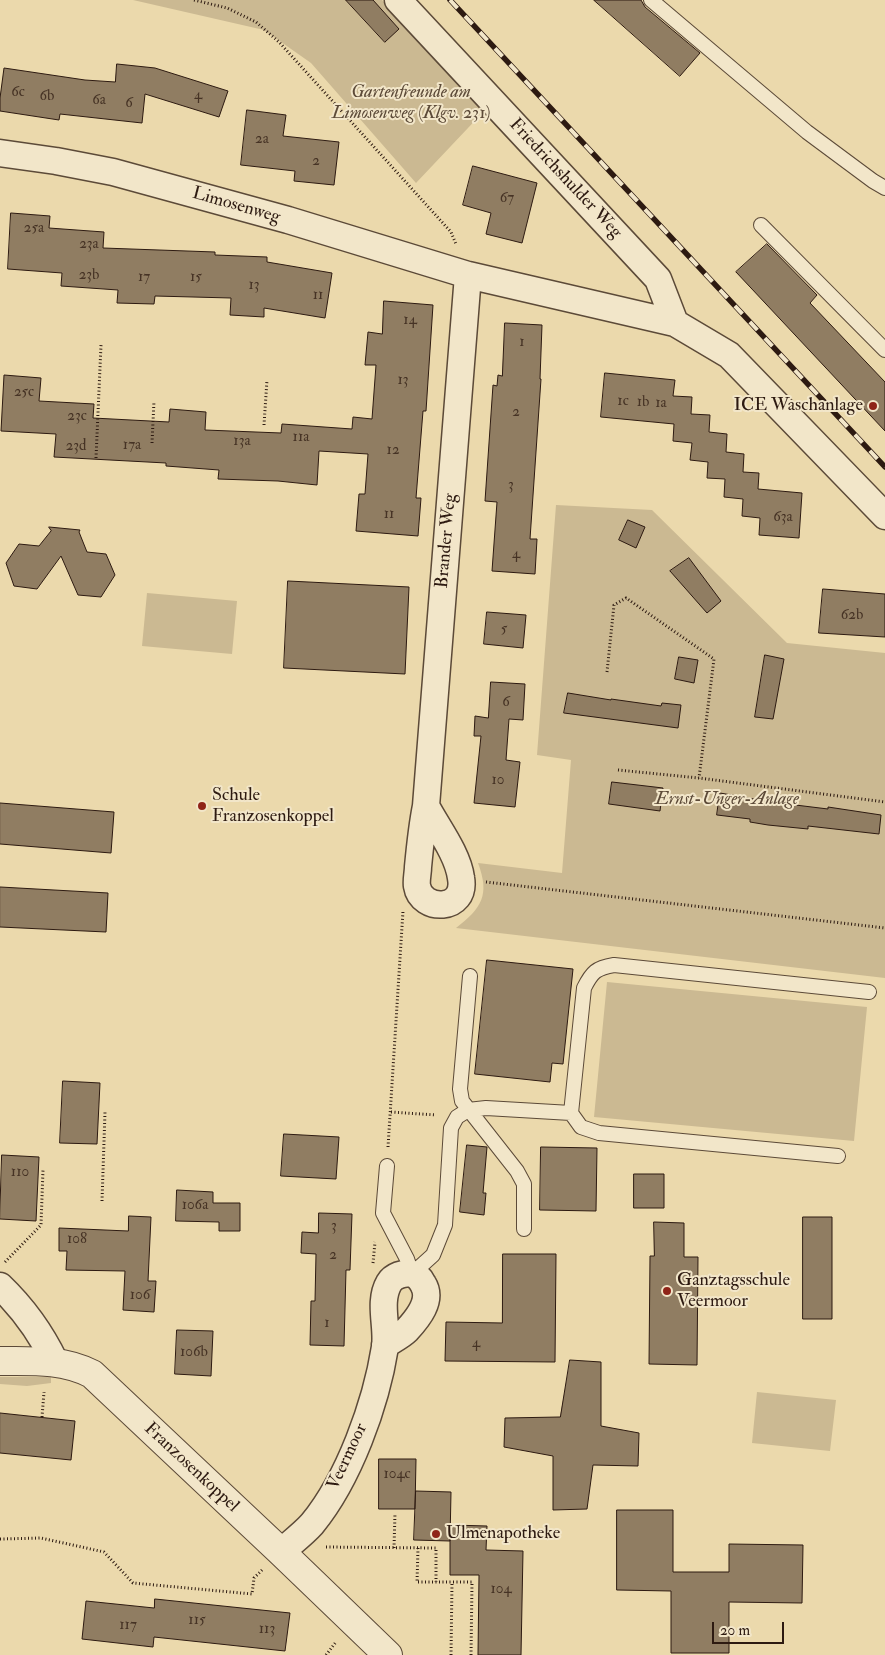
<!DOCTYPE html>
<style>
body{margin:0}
#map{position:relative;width:885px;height:1655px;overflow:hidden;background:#ebd9ac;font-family:"IM FELL Double Pica",serif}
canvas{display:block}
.scale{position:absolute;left:712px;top:1622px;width:72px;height:22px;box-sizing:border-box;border:2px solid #2d1a11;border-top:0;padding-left:6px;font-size:15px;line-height:18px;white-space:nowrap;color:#2d1a11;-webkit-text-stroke:4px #f2e6c9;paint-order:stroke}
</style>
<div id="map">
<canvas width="885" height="1655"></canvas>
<div class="scale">20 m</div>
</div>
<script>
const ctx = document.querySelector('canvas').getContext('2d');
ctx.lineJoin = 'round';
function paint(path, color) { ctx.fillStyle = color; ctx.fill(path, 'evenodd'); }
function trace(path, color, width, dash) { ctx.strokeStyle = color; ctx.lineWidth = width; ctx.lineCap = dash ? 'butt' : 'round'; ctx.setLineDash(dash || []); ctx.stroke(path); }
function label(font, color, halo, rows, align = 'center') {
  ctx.font = font + ' "IM FELL Double Pica",serif'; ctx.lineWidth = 4; ctx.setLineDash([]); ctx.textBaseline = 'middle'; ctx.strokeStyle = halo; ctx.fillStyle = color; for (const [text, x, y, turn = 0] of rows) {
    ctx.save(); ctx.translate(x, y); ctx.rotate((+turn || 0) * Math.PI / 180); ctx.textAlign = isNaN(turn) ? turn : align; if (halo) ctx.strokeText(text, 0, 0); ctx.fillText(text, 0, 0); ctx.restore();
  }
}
paint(new Path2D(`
 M133 0H382L485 110 416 183 311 63 264 30Z
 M556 505 652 510 787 643 885 653V978L456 928C482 908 490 895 478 863L562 873 571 760 537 755Z
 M147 593 237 601 232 654 142 646Z
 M607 982 867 1007 854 1141 594 1117Z
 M0 1377H51V1383L27 1386 0 1384Z
 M757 1392 836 1400 830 1451 752 1443Z`), '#cbb992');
const building = new Path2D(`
 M346 0H373L399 29 385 42Z
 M594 0H641L645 7 700 53 680 76Z
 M117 64 155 68 228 91 219 117 145 94 142 123 60 114 59 120 0 111V98L4 68 85 80 115 82Z
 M247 110 286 115 283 136 339 142 334 185 294 181 295 171 241 165Z
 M473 166 537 183 522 243 486 234 491 213 463 205Z
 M11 213 50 216 49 228 104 232 103 248 215 252V255L267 257V262L332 273 325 318 264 308V317L230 315 231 298 155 296 154 304 117 303 118 290 61 286 62 273 8 269Z
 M767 244 817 295 810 303 885 382V431L736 272Z
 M384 301 433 305 426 411H423L416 498H421L418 536 356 531 359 494H365L368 454 319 451 317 485 278 481 218 479 219 470 166 466V463L54 457 56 434 1 431 4 375 41 378 39 401 94 404 93 418 169 422 170 409 206 412 205 430 281 433 282 424 352 429 353 417 372 419 376 365H365L368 332 382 334Z
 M505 323 542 325 540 379H541L530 539H537L535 574 492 571 497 502 485 501 493 385 497 386 498 375 502 376Z
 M605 373 675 380 673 396 692 397 691 414 710 415 709 432 727 434 726 452 744 454 743 472 759 473 758 489 802 493 799 538 759 535 760 518 742 516 743 499 724 497 725 479 707 478 708 462 690 460 692 443 673 441 674 424 601 417Z
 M628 520 645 527 636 548 619 540Z
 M49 527 80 530 79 532 87 552 106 554 115 575 101 597 78 595 61 556 37 589 14 586 6 563 19 544 39 546 51 531Z
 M689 558 721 601 707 613 670 571Z
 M288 581 409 587 405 674 284 668Z
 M823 589 885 594V637L819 633Z
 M487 612 526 615 523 648 484 644Z
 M765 655 784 659 773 719 755 717Z
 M679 657 698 660 694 683 675 679Z
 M491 682 525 684 523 720 509 719 506 760 520 762 515 807 474 803 481 736H474L475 716 488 718Z
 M568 693 611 700V699L661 706 662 703 681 705 678 728 564 713Z
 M612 782 663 788 660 811 609 804Z
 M720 793 771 802 828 809V807L881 815 879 834 808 826V829L768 825 750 822V819L717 815Z
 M0 803 114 812 111 853 0 844Z
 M0 887 108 893 106 932 0 927Z
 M487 960 573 969 563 1064 552 1063 550 1082 475 1074Z
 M63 1081 100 1083 97 1144 60 1143Z
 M284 1134 339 1137 336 1179 281 1176Z
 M467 1145 487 1147 483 1193H486L484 1215 460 1212Z
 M541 1147 597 1148 596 1211 540 1210Z
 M2 1155 39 1157 36 1221 0 1219Z
 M634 1174H664V1208H634Z
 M177 1190 213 1192V1203H240V1231H219V1222L176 1221Z
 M319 1213 352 1214 350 1270H346L344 1346 310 1345 311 1301H315L316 1254 301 1253 302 1232 318 1233Z
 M129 1216 151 1217 148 1281H156L154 1312 123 1310 125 1271 66 1270 67 1251H59V1228L128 1231Z
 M803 1217H832V1319H803Z
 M654 1222 684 1223V1257H698L697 1365 649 1364 650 1256H654Z
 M503 1254H556L555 1362 445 1361 446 1322 502 1323Z
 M177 1330 213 1331 211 1376 175 1374Z
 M570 1360 601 1362V1426L639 1433 638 1466 593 1465 587 1509 553 1510V1456L504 1447 505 1418 560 1417Z
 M0 1413 75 1421 71 1460 0 1453Z
 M379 1459H416L415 1509H379Z
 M416 1491 451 1492 450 1541 451 1525 487 1526 486 1550 523 1551 521 1655H478L479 1575H450V1541L414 1540Z
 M617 1510H673V1572H729V1544L803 1545 802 1603 729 1602V1653H671V1591L617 1590Z
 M155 1599 290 1613 285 1651 154 1637 153 1647 82 1639 86 1601 154 1608Z`);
paint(building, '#907d62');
trace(building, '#2d1a11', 1);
const service = new Path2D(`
 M651 0 807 132 873 181 885 188
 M761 225 885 350
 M470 976 460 1089 462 1101 517 1171 524 1184V1229
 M838 1156 599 1133 581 1127 571 1113 584 988C592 972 596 968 614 965L869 992
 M387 1166 383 1213 407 1259 412 1274 433 1255 445 1225 451 1128 457 1117 468 1110 486 1108 571 1113`);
const minor = new Path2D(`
 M398 0 658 279 675 323
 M0 153 56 161 113 172 288 220 468 275 675 323 729 355 885 516
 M426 806C437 827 458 854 461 878 467 912 421 912 417 886 416 880 418 873 418 867 420 846 422 826 426 806L468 275
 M0 1286C23 1308 41 1333 55 1362
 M281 1552C291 1543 303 1534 312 1524 349 1479 376 1404 385 1347 388 1327 378 1302 389 1283 393 1276 404 1272 412 1274 417 1275 421 1280 423 1284 433 1300 418 1318 407 1330 401 1336 392 1340 385 1345`);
const tertiary = new Path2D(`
 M0 1361C32 1361 63 1359 92 1374L281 1552 388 1655`);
trace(service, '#5c4a38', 16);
trace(minor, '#5c4a38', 29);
trace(tertiary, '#5c4a38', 30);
trace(new Path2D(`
 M194 0 227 8 256 22 279 42 451 232 456 244
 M264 425 267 380
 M152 443 154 401
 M96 458 101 345
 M607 672 614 605 626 598 714 659 699 778
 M618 770 699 778 885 802
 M486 882 885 928
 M391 1112 436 1115
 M388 1147 403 911
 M102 1201 105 1112
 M5 1262 41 1225 43 1170
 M373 1263 375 1242
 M42 1417 44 1392
 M0 1539 41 1538 104 1552 133 1583 252 1594 254 1578 263 1569
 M326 1547 436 1548V1582
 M394 1548 395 1513
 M418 1548 417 1582H472L471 1655
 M326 1655 336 1642
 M451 1655 452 1582`), '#2d1a11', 3, [1, 2.5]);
trace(service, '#f2e6c9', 14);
trace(minor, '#f2e6c9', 26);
trace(tertiary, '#f2e6c9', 28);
const rail = new Path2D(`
 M450 0 885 467`);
trace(rail, '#2d1a11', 5.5);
trace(rail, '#f2e6c9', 4, [11]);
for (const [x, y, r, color] of [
 [873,406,5,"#8f2418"],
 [202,806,5,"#8f2418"],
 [667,1291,5,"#8f2418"],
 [436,1534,5,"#8f2418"]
]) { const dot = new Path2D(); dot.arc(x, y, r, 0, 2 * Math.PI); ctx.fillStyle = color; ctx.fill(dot); trace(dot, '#f2e6c9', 2); }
label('15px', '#463325', null, [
 ["6c",18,93],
 ["4",198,96],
 ["6b",47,97],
 ["6a",99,101],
 ["6",129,104],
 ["2a",262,140],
 ["2",316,162],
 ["67",507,199],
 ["25a",34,229],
 ["23a",89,245],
 ["23b",89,276],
 ["17",144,278],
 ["15",196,278],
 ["13",254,286],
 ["11",318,296],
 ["14",410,321],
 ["1",522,343],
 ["13",403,381],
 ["25c",24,393],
 ["1c",623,402],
 ["1b",643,403],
 ["1a",661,404],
 ["2",516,413],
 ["23c",77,417],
 ["11a",301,438],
 ["13a",242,442],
 ["17a",132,446],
 ["23d",76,447],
 ["12",393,451],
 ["3",511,486],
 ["11",389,515],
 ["63a",783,518],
 ["4",516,555],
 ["62b",852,616],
 ["5",504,630],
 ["6",506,703],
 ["10",498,781],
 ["110",20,1173],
 ["106a",195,1206],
 ["3",334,1227],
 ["108",77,1240],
 ["2",333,1256],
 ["106",140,1296],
 ["1",327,1324],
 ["4",476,1344],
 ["106b",194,1353],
 ["104c",397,1475],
 ["104",501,1590],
 ["115",197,1621],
 ["117",128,1626],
 ["113",267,1630]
]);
label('italic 18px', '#5c4a38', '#f2e6c9', [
 ["Gartenfreunde am",411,93],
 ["Limosenweg (Klgv. 231)",411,114],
 ["Ernst-Unger-Anlage",727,800]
]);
label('18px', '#2d1a11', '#f2e6c9', [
 ["Friedrichshulder Weg",565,179,47],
 ["Limosenweg",236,206,16],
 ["Brander Weg",447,541,-85],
 ["Veermoor",348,1457,-65],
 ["Franzosenkoppel",191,1468,43]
]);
label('18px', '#2d1a11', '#f2e6c9', [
 ["ICE Waschanlage",863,406,"right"],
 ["Schule",212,796],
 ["Franzosenkoppel",212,817],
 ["Ganztagsschule",677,1281],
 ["Veermoor",677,1302],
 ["Ulmenapotheke",446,1534]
], 'left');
</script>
